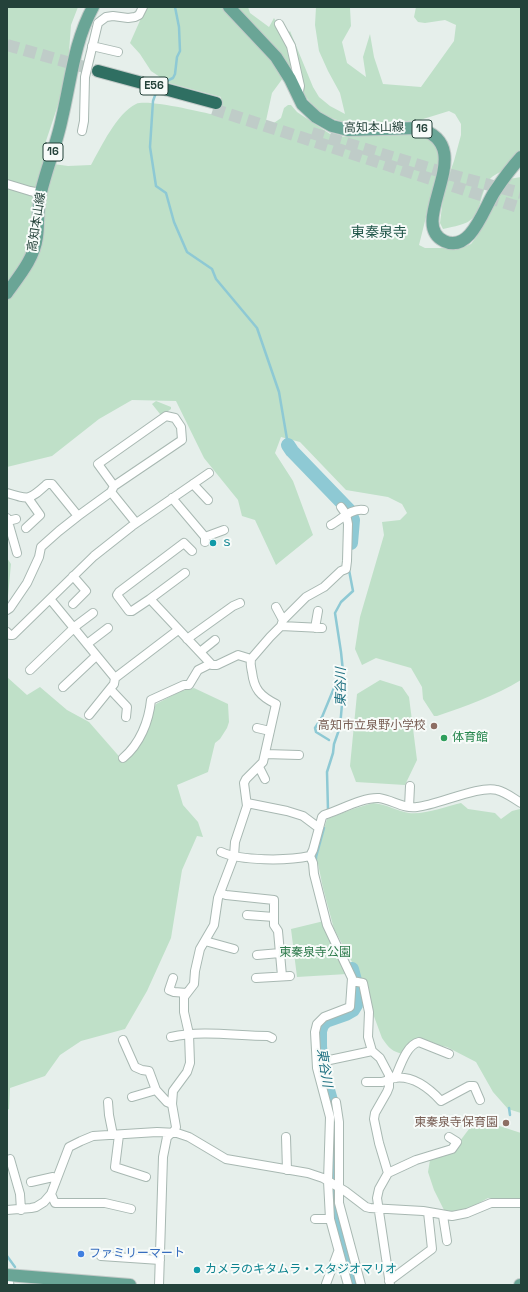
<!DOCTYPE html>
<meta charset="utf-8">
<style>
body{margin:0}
#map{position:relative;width:528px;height:1292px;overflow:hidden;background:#e6efeb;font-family:"Space Grotesk",sans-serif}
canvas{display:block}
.frame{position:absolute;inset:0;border:8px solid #24423a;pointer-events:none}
</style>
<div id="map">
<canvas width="528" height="1292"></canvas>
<div class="frame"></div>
</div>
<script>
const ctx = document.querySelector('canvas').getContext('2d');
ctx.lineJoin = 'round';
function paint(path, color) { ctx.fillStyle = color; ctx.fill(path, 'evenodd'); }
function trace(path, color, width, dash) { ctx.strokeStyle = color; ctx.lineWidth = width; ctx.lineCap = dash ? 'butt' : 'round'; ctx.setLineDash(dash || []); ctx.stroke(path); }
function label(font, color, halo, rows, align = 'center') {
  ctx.font = font + ' "Space Grotesk","Noto Sans JP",sans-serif'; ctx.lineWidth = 4; ctx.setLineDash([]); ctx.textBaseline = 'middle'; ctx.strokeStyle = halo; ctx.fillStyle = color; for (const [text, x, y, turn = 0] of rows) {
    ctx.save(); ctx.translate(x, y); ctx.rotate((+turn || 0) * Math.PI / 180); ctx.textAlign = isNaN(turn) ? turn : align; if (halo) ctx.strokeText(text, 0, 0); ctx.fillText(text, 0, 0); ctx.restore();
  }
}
paint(new Path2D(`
 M7 7H78L71 25 69 52 64 87 46 141V163L68 166 91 165C101 147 117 113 136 104 148 99 200 112 215 115L221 97 169 83 151 71 140 54 130 43 146 7H223L277 66 283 78 272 93 264 130 281 118 284 108 288 105H291L297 112 330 134 339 137 375 134 421 133 435 143 438 154V169L419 245 425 248H461L471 244 477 236 487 215 509 179 521 177V680C495 696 466 706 437 716H434L423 699 422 687 411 668 376 658 362 665 355 649 360 617 384 535 382 522 400 520 407 513 402 504 388 497 346 490 300 442 281 437 275 453 293 481 313 535 276 565 255 520 242 516 238 500 204 458 176 401 132 400 99 419 52 456 7 467Z
 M235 7H248L250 13 269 27 274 18 288 44 297 82Z
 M316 7 350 8 351 26 342 42 347 63 366 77 363 57 370 34 374 57 383 84 421 87 454 41 456 25 445 20 425 23 418 22 414 17 416 7H521V149C515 156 510 165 503 170 498 174 493 175 490 179 486 183 484 191 482 196 475 224 469 223 443 229L440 223 444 189 454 161 461 135V124L455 114 449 111 420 120 383 123H346L328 117 317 110 305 96 287 34 290 31 313 87 319 97 330 106 345 114 340 93 328 71 319 51 315 25Z
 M156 401 171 407V409L162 415 160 414 152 404Z
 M7 558 11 564 8 596 7 599Z
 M7 677 27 695 40 687 67 710 89 722 124 762 141 740 156 704 181 691 194 688 228 704 229 722 227 728 220 739 215 743 208 772 177 785 183 805 198 822 203 837 197 836 182 870 171 938 147 991 125 1029 81 1041 60 1055 45 1076 10 1088 9 1109 7 1110Z
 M380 680 402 687 409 697 417 760 405 785 356 782 350 766 357 694Z
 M373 803C386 804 397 811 409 813 424 815 447 806 461 803L468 809 495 813 501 819 512 811 520 809H521V1113L508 1109 493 1092 476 1062 447 1047 415 1040 404 1054C392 1052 389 1048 382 1038L358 973 334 929 323 888 316 854 327 819 353 809Z
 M324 921 347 974 297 977 291 929Z
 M484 1121 521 1133V1200L488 1198 470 1208 456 1212H445L434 1190 428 1172 430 1160 451 1153 472 1125Z`), '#bfe0c8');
trace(new Path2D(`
 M160 84 173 78 175 74 177 57 180 51 179 27 175 7
 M157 90 153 101 150 147 156 186 166 193 174 222 187 252 212 269 216 279 257 328 279 392 288 445
 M329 740 316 732 315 728 322 717 334 688 338 683
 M328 810 327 772 333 753 334 744 340 727 344 681 341 652 335 613 341 602 353 591 349 570
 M316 863V857L324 828
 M509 1108 510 1115
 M7 1256 15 1267`), '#8ec9d4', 2.5);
trace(new Path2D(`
 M288 445 292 451 349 510 353 520 351 543
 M352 969 357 988 356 1005 353 1010 346 1014 326 1021 322 1025 320 1031V1046L322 1069 332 1104 334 1119V1207L347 1262 354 1285`), '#8ec9d4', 14);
trace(new Path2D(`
 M7 45 98 71
 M213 109 521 208
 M312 133 462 178 521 193`), '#bfccc8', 12, [12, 6]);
const street = new Path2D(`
 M279 24 291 46 300 86 298 96
 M92 46 118 52
 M82 131 84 121 85 77 98 23 106 17 113 16 128 18 135 17 139 15 143 7
 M7 184 30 191 40 193
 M193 484 208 500
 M111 492 114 486 182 440 181 427 175 418 166 416 98 464 114 486
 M7 493C30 500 29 500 47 484H52L78 516 59 531 41 547 39 557 27 583 10 608 7 610
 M172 498 205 537V542
 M78 516 111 492 136 523
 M7 518 17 553
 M8 521 16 519
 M331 525C342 519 351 508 364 510
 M26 528 40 515 28 498
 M205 537 224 530
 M50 599 115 678 178 630
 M150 599 185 573
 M73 604 86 591 73 576
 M276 607 283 620
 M281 626 283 620 306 597 324 587 341 571 346 569 347 561 348 524 346 514 341 507
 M315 628 318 611
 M7 632 10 635H13L94 556 132 526 209 473
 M187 639 233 606 240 603
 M87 644 108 628
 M200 652 215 640
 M251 659 270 637 281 626 322 628
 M30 670 77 625 93 613
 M63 687 96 656
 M110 689 127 707 126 717
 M89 715 114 684 115 678
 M257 728 270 731
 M265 754 299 755
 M123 758C140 744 149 721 151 700L184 685H189L198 670 210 664
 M259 767 265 779
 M247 803 287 811 303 816 319 828
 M409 807 410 786
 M221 852C241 861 287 861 310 856L313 850 322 817 324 815C340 810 363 797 379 798 393 800 403 809 417 807 438 805 479 785 497 790 506 792 514 799 521 803
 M310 856 313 863 314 874 327 925 352 978 350 1007 324 1017 317 1024 315 1032 317 1068 330 1117 328 1181 330 1219 348 1285
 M220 893 226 895 274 900V925L278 931 282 976
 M247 915 274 917
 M205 941 234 949
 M257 955 280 953
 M173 978 169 990 174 992 187 993
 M256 978 290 976
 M352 981 363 983 369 1012 368 1037 372 1051 380 1058 389 1075V1087L387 1092 375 1113 374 1119 379 1143 388 1173 379 1189 377 1198 390 1285
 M171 1037C203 1030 236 1036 268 1036L272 1038
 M123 1040 135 1067 142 1070 149 1071 156 1090
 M325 1061 372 1051
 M395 1078C400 1067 406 1045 419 1042L449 1054
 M366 1082C371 1082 376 1082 382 1082 386 1081 390 1079 394 1078 413 1075 429 1088 441 1101L469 1086H474L480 1100
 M132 1097 156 1090 167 1102 172 1104
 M108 1102 109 1115 113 1135
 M336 1102 339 1122V1203L361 1285
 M119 1135 115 1167 146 1177
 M286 1137 287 1170
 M10 1159 20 1194 21 1210
 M388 1173 416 1160 452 1149 457 1142 449 1137
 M31 1182 53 1177 56 1181
 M51 1194 55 1203H105L131 1209
 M7 1210 31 1208 36 1207 44 1202 51 1194 69 1147 81 1141 93 1136 157 1132 177 1133 189 1137 226 1159 308 1173 323 1178 345 1191 366 1207 370 1208 423 1211 452 1216 467 1213 491 1203H521
 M443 1216 447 1241
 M315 1219H330
 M101 1256 160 1260
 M389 1281 432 1249 428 1212
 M326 1284 338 1252
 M159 1285 163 1157 167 1137 175 1130 176 1127 172 1104 173 1091 187 1072 190 1063 189 1034 184 1012V997L194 984 195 971 200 949 214 925 218 898 234 856 235 842 247 806 244 783 246 779 263 762 276 704C260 696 254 689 252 672 251 667 250 664 251 659L238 655 217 665H212L150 599 132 611H129L117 595 119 592 184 543 192 551`);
const secondary = new Path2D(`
 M7 1281 8 1285`);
const primary = new Path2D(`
 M229 7 276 57 290 79 302 104 316 117 332 126 348 130 417 128C483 145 405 222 444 241 471 254 484 207 495 191 503 179 511 168 521 157
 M7 293C19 276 34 259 37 237 39 222 37 207 41 192 47 167 57 143 62 118 71 80 74 42 93 7
 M7 1275 130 1285
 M520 1285H521`);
const highway = new Path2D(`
 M98 71 216 103`);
trace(street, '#a8b8b2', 10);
trace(secondary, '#a4bbb3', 13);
trace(primary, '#c2cac8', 14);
trace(highway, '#c2cac8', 14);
trace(street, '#fff', 8);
trace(secondary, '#fff', 11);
trace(primary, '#6aa596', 12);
trace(highway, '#2f6f62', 12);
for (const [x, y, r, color] of [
 [213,543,4,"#0f9aa8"],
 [434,726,4,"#8d6e63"],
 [444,738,4,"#2e9e5b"],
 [506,1123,4,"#8d6e63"],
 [81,1254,4,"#3f7fe0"],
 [197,1270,4,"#0f9aa8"]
]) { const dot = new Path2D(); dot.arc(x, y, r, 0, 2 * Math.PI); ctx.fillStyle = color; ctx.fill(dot); trace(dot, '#f7fbf9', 1.5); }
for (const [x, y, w] of [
 [154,86,28],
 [422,129,20],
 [53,152,20]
]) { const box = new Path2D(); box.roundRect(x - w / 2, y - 9, w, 18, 3); ctx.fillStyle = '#f7fbf9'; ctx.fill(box); trace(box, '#24423a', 1); }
label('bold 11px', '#24423a', null, [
 ["E56",154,86],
 ["16",422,129],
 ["16",53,152]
]);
label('12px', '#24423a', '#f7fbf9', [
 ["高知本山線",374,128,-1],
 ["高知本山線",37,222,-81]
]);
label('12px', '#0d838f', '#f7fbf9', [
 ["ｓ",221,543],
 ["カメラのキタムラ・スタジオマリオ",205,1270]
], 'left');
label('12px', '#785e54', '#f7fbf9', [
 ["高知市立泉野小学校",426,726],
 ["東秦泉寺保育園",498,1123]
], 'right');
label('12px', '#27864d', '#f7fbf9', [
 ["体育館",452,738]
], 'left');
label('12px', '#2d7a4b', '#f7fbf9', [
 ["東秦泉寺公園",315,953]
]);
label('12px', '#366cbe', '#f7fbf9', [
 ["ファミリーマート",89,1254]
], 'left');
label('italic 13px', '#1c6f80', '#f7fbf9', [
 ["東谷川",341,687,-90],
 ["東谷川",324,1068,81]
]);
label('14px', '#1f5548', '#f7fbf9', [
 ["東秦泉寺",379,233]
]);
</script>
